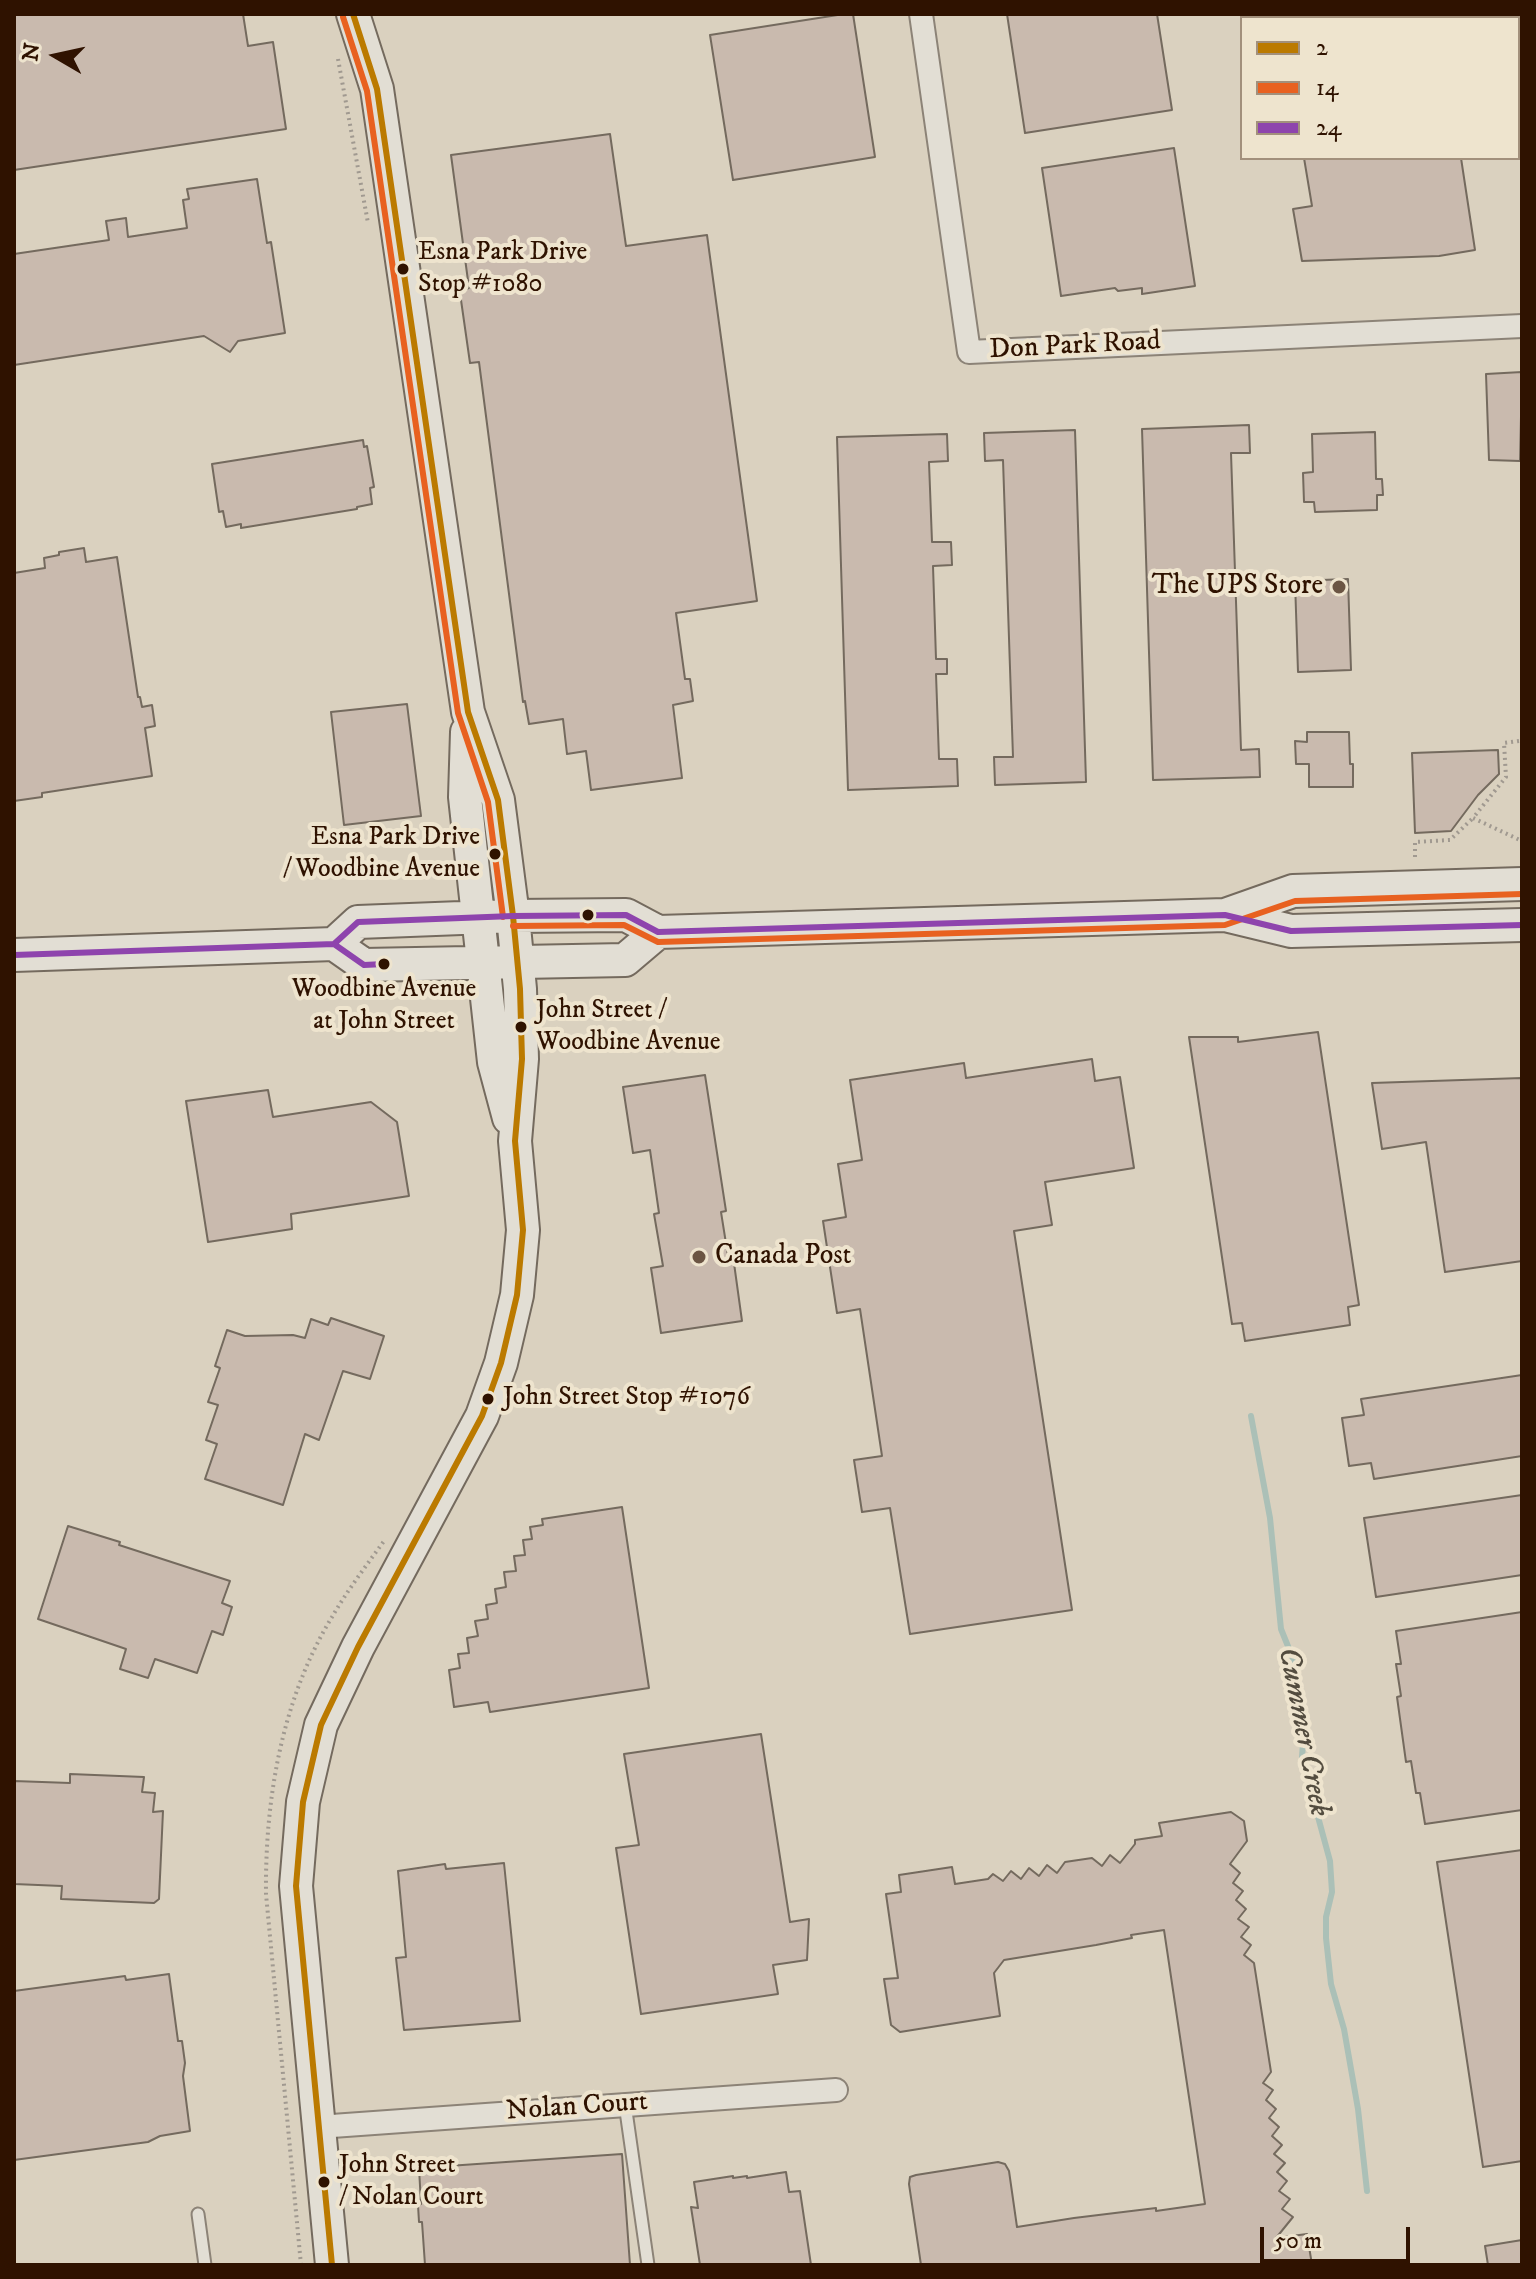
<!DOCTYPE html>
<style>
body{margin:0}
#map{position:relative;width:1536px;height:2279px;overflow:hidden;background:#dad1bf;font-family:"IM FELL DW Pica",serif}
canvas{display:block}
.frame{position:absolute;inset:0;border:16px solid #2f1200;pointer-events:none}
.legend{position:absolute;left:1240px;top:16px;width:280px;height:144px;box-sizing:border-box;background:#eee4ce;border:2px solid #a2907c;margin:0;padding:10px 14px;list-style:none;font-size:24px;color:#2f1200}
.legend li{display:flex;align-items:center;gap:16px;height:40px}
.legend b{width:40px;border:2px solid #a2907c}
.north{position:absolute;left:16px;top:16px;width:80px;height:80px;-webkit-text-stroke:6px #eee4ce;paint-order:stroke;rotate:279deg;font-size:22px;font-weight:700;line-height:32px;text-align:center;color:#2f1200}
.north::after{content:'';display:block;margin:auto;width:28px;height:36px;background:#2f1200;clip-path:polygon(50% 0,100% 100%,50% 72%,0 100%)}
.scale{position:absolute;left:1260px;top:2227px;width:150px;height:36px;box-sizing:border-box;border:4px solid #2f1200;border-top:0;padding-left:10px;font-size:24px;line-height:28px;white-space:nowrap;color:#2f1200;-webkit-text-stroke:6px #eee4ce;paint-order:stroke}
</style>
<div id="map">
<canvas width="1536" height="2279"></canvas>
<div class="frame"></div>
<ul class="legend">
<li><b style="height:10px;background:#bb7a00"></b>2</li>
<li><b style="height:10px;background:#e86120"></b>14</li>
<li><b style="height:10px;background:#8e44ad"></b>24</li>
</ul>
<div class="north">N</div>
<div class="scale">50 m</div>
</div>
<script>
const ctx = document.querySelector('canvas').getContext('2d');
ctx.lineJoin = 'round';
function trace(path, color, width, dash) { ctx.strokeStyle = color; ctx.lineWidth = width; ctx.lineCap = dash ? 'butt' : 'round'; ctx.setLineDash(dash || []); ctx.stroke(path); }
function paint(path, color) { ctx.fillStyle = color; ctx.fill(path, 'evenodd'); }
function label(font, color, halo, rows, align = 'center') {
  ctx.font = font + ' "IM FELL DW Pica",serif'; ctx.lineWidth = 8; ctx.setLineDash([]); ctx.textBaseline = 'middle'; ctx.strokeStyle = halo; ctx.fillStyle = color; for (const [text, x, y, turn = 0] of rows) {
    ctx.save(); ctx.translate(x, y); ctx.rotate((+turn || 0) * Math.PI / 180); ctx.textAlign = isNaN(turn) ? turn : align; if (halo) ctx.strokeText(text, 0, 0); ctx.fillText(text, 0, 0); ctx.restore();
  }
}
trace(new Path2D(`
 M1251 1416 1270 1518 1281 1629 1296 1666 1304 1727 1302 1758 1330 1861 1332 1892 1326 1917V1938L1331 1984 1344 2029 1358 2109 1367 2191`), '#abc0b7', 6);
const building = new Path2D(`
 M14 14H243L248 46 273 42 286 129 14 170Z
 M844 14H853L875 157 733 180 710 35Z
 M1007 14H1157L1172 110 1025 133Z
 M610 134 626 246 707 235 757 601 676 613 685 679H690L693 701 673 705 682 778 591 790 586 751 567 754 563 719 529 724 525 701 523 702 479 362 470 363 460 293 469 288 451 155Z
 M1174 148 1195 286 1142 294V288L1118 291 1115 288 1061 296 1042 168Z
 M1304 158H1461L1475 250 1439 256 1302 261 1293 209 1312 206Z
 M257 179 267 243 271 242 285 333 238 341 230 352 204 336 14 365V254L109 240 106 221 126 218 128 237 187 228 183 200 189 199 187 189Z
 M1522 372 1520 461 1489 460 1486 374Z
 M1249 425 1250 453H1231L1241 750 1259 749 1260 777 1153 780 1142 429Z
 M1075 430 1086 782 995 785 994 757H1013L1003 460 985 461 984 433Z
 M1375 432 1376 479H1382L1383 495H1377V510L1315 512 1314 502H1304L1303 473 1313 472 1312 434Z
 M947 434 948 461 929 462 932 542H951L952 565 933 566 936 659H947V674H936L939 759H957L958 786 848 790 837 437Z
 M363 440 364 447 367 446 374 487 370 488 372 504 357 507V509L241 528V524L226 527 223 511 219 512 212 464Z
 M84 548 86 562 117 557 138 697H140L142 707 152 705 155 726 145 728 152 776 42 793V797L14 801V573L45 568 44 558 59 555V552Z
 M1348 579 1351 670 1298 672 1295 581Z
 M407 704 421 816 344 825 331 712Z
 M1307 732H1349L1350 764H1353V787H1309V764H1296L1295 741 1307 742Z
 M1498 750 1499 774 1478 795 1451 831 1415 833 1412 753Z
 M1318 1032 1359 1305 1348 1307 1350 1325 1245 1341 1242 1323 1232 1324 1189 1037H1238V1042Z
 M1092 1059 1095 1081 1120 1077 1134 1168 1045 1182 1052 1225 1014 1231 1072 1610 910 1634 890 1508 862 1512 854 1460 882 1456 860 1309 837 1313 823 1221 846 1217 838 1164 862 1160 850 1080 964 1063 966 1078Z
 M705 1075 726 1211 721 1212 728 1256H733L742 1321 661 1333 651 1268 663 1266 654 1214 659 1213 650 1150 633 1153 623 1087Z
 M1522 1078V1261L1445 1272 1426 1142 1382 1149 1372 1083Z
 M268 1090 273 1117 371 1102 397 1122 409 1196 291 1214 292 1229 208 1242 186 1101Z
 M331 1318 384 1336 370 1379 343 1371 319 1440 305 1434 283 1505 205 1479 217 1444 206 1440 218 1405 208 1402 220 1368 215 1366 227 1330 245 1336 293 1335 305 1338 311 1319 328 1325Z
 M1522 1375V1456L1374 1479 1371 1463 1349 1466 1342 1418 1364 1415 1361 1399Z
 M1522 1495V1575L1376 1597 1364 1518Z
 M622 1507 649 1688 490 1712 488 1702 454 1707 449 1670 460 1668 458 1654 469 1653 467 1638 478 1636 475 1621 488 1619 486 1605 497 1603 495 1589 506 1587 504 1572 516 1571 514 1556 525 1555 523 1540 532 1539 530 1527 543 1525 542 1519Z
 M68 1526 120 1542 119 1545 230 1581 222 1603 232 1607 223 1635 212 1631 197 1673 155 1659 148 1678 120 1669 126 1649 38 1619Z
 M1522 1612V1810L1425 1824 1420 1793H1416L1411 1761 1406 1762 1397 1697 1401 1696 1396 1664H1401L1396 1631Z
 M761 1734 790 1922 809 1919 807 1960 773 1965 778 1994 641 2014 616 1848 639 1845 624 1754Z
 M70 1774 144 1777 142 1792 155 1793 153 1812 163 1811 159 1899 154 1903 61 1899 62 1886 14 1884V1781L70 1783Z
 M1231 1812 1244 1821 1247 1841 1230 1864 1240 1873 1233 1883 1243 1891 1236 1900 1246 1909 1238 1919 1249 1927 1241 1937 1251 1945 1244 1955 1254 1963 1271 2072 1263 2083 1273 2090 1266 2100 1276 2109 1269 2118 1279 2127 1272 2136 1282 2145 1274 2154 1285 2163 1277 2172 1287 2181 1279 2191 1290 2199 1282 2209 1293 2217 1276 2238 1307 2234 1312 2265H921L909 2184 910 2177 916 2175 998 2162 1005 2164 1009 2171 1017 2227 1074 2218 1156 2208V2211L1205 2204 1164 1930 1131 1935 1132 1938 1096 1945 1004 1960 994 1973 1000 2016 900 2032 891 2025 884 1979 898 1978 886 1894 901 1892 899 1875 952 1867 955 1884 988 1879 993 1874 1003 1881 1011 1871 1021 1879 1029 1868 1039 1876 1047 1865 1057 1873 1065 1862 1092 1858 1102 1866 1110 1855 1120 1863 1135 1844V1840L1162 1836 1159 1823Z
 M1522 1850V2161L1483 2167 1437 1862Z
 M504 1863 520 2021 404 2030 396 1958 406 1957 398 1871 445 1864 446 1869Z
 M169 1974 178 2041H182L185 2063 183 2076 190 2131 160 2136 148 2142 14 2160V1991L125 1976 126 1980Z
 M622 2154 630 2265H425L422 2222H419L418 2205 421 2204 419 2168Z
 M786 2172 789 2192 800 2191 811 2265H700L691 2207 698 2208 694 2182 733 2176V2178L747 2176V2178Z
 M1522 2240V2265H1488L1485 2246Z`);
paint(building, '#c9baae');
trace(building, '#746a5e', 2);
const service = new Path2D(`
 M625 2104 648 2265
 M198 2214 205 2265`);
const minor = new Path2D(`
 M921 14 969 352 1522 326
 M318 2127 836 2090`);
const tertiary = new Path2D(`
 M1518 29 1522 55`);
const secondary = new Path2D(`
 M467 732 465 797 494 1062 509 1118
 M1225 915 1293 891 1522 884
 M334 944 358 922 513 916 626 915 658 932 1225 915 1291 931 1522 925
 M14 955 334 944 364 965 625 960 658 932
 M332 2265 296 1886 303 1802 321 1725 358 1647 482 1416 501 1363 517 1295 523 1230 515 1141 522 1059 520 989 513 916 498 800 468 712 377 89 353 14`);
trace(service, '#8c8377', 15);
trace(minor, '#8c8377', 26);
trace(tertiary, '#8c8377', 32);
trace(secondary, '#746a5e', 36);
trace(new Path2D(`
 M338 59 368 223
 M1519 741 1504 743 1506 777 1473 818 1522 841
 M1415 857V842L1450 840 1473 818
 M301 2265 266 1894C265 1798 282 1699 332 1617 347 1591 366 1566 384 1541`), '#a09990', 4, [2, 4]);
trace(service, '#e2ded4', 11);
trace(minor, '#e2ded4', 22);
trace(tertiary, '#e2ded4', 28);
trace(secondary, '#e2ded4', 32);
trace(new Path2D(`
 M332 2265 296 1886 303 1802 321 1725 358 1647 482 1416 501 1363 517 1295 523 1230 515 1141 522 1059 520 989 513 916 498 800 468 712 377 89 353 14`), '#bb7a00', 6);
trace(new Path2D(`
 M343 17 367 91 458 713 488 802 503 917
 M513 926 624 925 658 942 1225 925 1295 901 1522 894`), '#e86120', 6);
trace(new Path2D(`
 M334 944 358 922 513 916 626 915 658 932 1225 915 1291 931 1522 925
 M14 955 334 944 364 965 384 964`), '#8e44ad', 6);
for (const [x, y, r, color] of [
 [403,269,7,"#2f1200"],
 [1339,587,8,"#6b5543"],
 [495,854,7,"#2f1200"],
 [588,915,7,"#2f1200"],
 [384,964,7,"#2f1200"],
 [521,1027,7,"#2f1200"],
 [699,1257,8,"#6b5543"],
 [488,1399,7,"#2f1200"],
 [324,2182,7,"#2f1200"]
]) { const dot = new Path2D(); dot.arc(x, y, r, 0, 2 * Math.PI); ctx.fillStyle = color; ctx.fill(dot); trace(dot, '#eee4ce', 3); }
label('26px', '#2f1200', '#eee4ce', [
 ["Esna Park Drive",418,254],
 ["Stop #1080",418,286],
 ["Esna Park Drive",480,839,"right"],
 ["/ Woodbine Avenue",480,871,"right"],
 ["Woodbine Avenue",384,991,"center"],
 ["at John Street",384,1023,"center"],
 ["John Street /",536,1012],
 ["Woodbine Avenue",536,1044],
 ["John Street Stop #1076",503,1399],
 ["John Street",339,2167],
 ["/ Nolan Court",339,2199]
], 'left');
label('28px', '#2f1200', '#eee4ce', [
 ["Don Park Road",1075,347,-3],
 ["Nolan Court",577,2108,-4]
]);
label('28px', '#2f1200', '#eee4ce', [
 ["The UPS Store",1323,587],
 ["Canada Post",715,1257,"left"]
], 'right');
label('italic 30px', '#534c3f', '#eee4ce', [
 ["Cummer Creek",1302,1732,79]
]);
</script>
